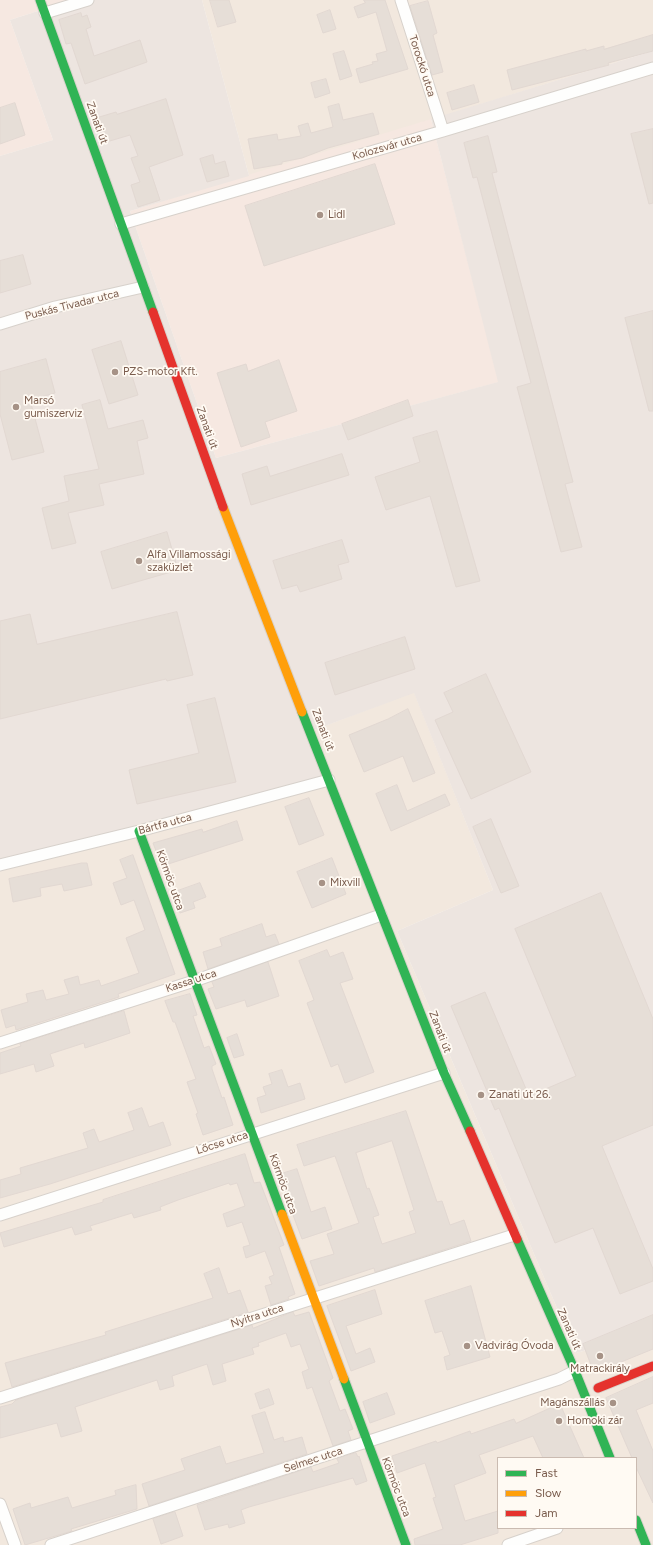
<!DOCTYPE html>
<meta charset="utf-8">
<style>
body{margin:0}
#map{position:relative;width:653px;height:1545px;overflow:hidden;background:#f9f5f0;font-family:Figtree,sans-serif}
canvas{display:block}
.legend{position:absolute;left:497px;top:1457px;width:140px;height:72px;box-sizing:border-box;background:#fffaf3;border:1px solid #cabbb1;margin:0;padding:5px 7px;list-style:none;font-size:12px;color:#7a5c4d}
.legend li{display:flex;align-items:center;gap:8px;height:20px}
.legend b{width:20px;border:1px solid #cabbb1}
</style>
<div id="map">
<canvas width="653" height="1545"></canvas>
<ul class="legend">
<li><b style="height:5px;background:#30b455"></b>Fast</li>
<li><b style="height:5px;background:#ff9f0a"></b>Slow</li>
<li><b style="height:5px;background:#e5322d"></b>Jam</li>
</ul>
</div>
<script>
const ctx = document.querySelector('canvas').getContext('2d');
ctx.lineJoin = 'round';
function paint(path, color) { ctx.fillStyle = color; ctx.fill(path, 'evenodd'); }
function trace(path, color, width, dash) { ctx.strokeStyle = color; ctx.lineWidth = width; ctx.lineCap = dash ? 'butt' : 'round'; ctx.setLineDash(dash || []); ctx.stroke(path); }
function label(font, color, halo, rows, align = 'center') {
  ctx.font = font + ' Figtree,sans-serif'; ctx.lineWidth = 3.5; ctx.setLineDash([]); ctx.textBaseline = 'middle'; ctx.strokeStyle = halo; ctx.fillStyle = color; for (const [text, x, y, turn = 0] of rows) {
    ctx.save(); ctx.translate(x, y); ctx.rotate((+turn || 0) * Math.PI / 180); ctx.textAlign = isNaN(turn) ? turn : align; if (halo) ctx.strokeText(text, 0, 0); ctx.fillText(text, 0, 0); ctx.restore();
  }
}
paint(new Path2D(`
 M202 0H653V51L249 176Z
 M414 692 493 890 397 931 576 1353 653 1331V1545H0V861L314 730ZM498 1458H636V1528H498Z`), '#f2e8de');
paint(new Path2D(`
 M0 0H72L10 20 53 140 0 156Z
 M431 119 499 382 216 458 130 211Z`), '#f6e8e1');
paint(new Path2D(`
 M72 0H202L249 176 130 211 216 458 498 382 431 119 653 51V1331L576 1353 397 931 493 890 414 693 314 730 330 775 0 861V156L53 140 10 20Z`), '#ede5e0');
const building = new Path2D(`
 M210 0H229L236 22 218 27Z
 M364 0H385L408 69 360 83 356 69 373 64 372 62 378 61 376 54 387 51 376 12 358 18 354 7 365 3Z
 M428 1 437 33 433 35 443 72 432 75 410 6Z
 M330 10 336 29 323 33 317 15Z
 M81 13 82 17 87 15 91 27 86 29 94 56 140 40 147 62 85 84 71 43 66 44 59 20Z
 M653 35V51L608 63 609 65 512 90 507 70 586 49V51L604 46V49Z
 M344 51 352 76 340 80 333 54Z
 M326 79 330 93 315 98 311 83Z
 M474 85 479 102 452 110 447 93Z
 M166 99 183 155 149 167 160 200 138 207 131 185 140 182 131 158 138 156 130 135 103 143 96 118 116 112 117 114Z
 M15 103 25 135 0 144V108Z
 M339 104 343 120 373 113 379 134 328 148 302 158 282 162V164L254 169 248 139 277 134 278 140 301 136 298 126 308 123 311 133 333 127 328 107Z
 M653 129V203L649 204 631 134Z
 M488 136 497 172 492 173 573 482 565 484 582 547 561 552 517 387 531 383 477 177 473 178 464 143Z
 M213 155 215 164 225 161 229 176 207 182 200 159Z
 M375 164 395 224 264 266 245 206Z
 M23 255 31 284 0 293V261Z
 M653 311V411H649L625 318Z
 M121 341 138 395 109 404 92 350Z
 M46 359 55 393 30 400 44 452 12 460 0 414V372Z
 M279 360 297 411 265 422 270 437 241 447 217 373 246 364 248 371Z
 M100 400 108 429 143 420 148 438 137 441 144 474 99 484 104 505 68 513 76 543 52 549 42 508 69 501 64 476 99 469 82 405Z
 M408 400 413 416 348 440 342 424Z
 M437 431 480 581 456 587 430 496 386 510 375 477 420 462 413 438Z
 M342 454 349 475 251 505 242 474 267 466 270 476Z
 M167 532 178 570 112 589 101 552Z
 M342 540 349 562 338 565 342 579 300 592 297 585 282 589 273 561Z
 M177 612 193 675 167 681 166 679 0 719V621L30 614 37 644Z
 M405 637 415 669 335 695 325 663Z
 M486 674 531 772 471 799 435 720 453 712 444 693Z
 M215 698 236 782 137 804 129 770 199 753 187 705Z
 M408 709 435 773 413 782 403 756 364 772 349 735 388 719Z
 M397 785 407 811 445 794 450 805 391 831 376 794Z
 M309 798 324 835 299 845 285 807Z
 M491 819 519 886 501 893 473 827Z
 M237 821 243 840 162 866 153 843 202 829 203 832Z
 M133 855 175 974 118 994 119 997 16 1030 15 1025 6 1028 1 1010 28 1002 26 994 43 990 46 1000 69 994 64 980 78 976 80 985 99 980 101 986 139 973 126 938 145 930 134 900 121 905 113 883 127 878 120 860Z
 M332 858 346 894 312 908 297 872Z
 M82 863H87L92 885 64 891 62 884 40 888 41 896 13 902 9 879Z
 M200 883 206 897 193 902 195 908 180 913 172 893Z
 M601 893 653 1019V1125L602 1146 653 1269V1281L620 1294 593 1228 555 1243 499 1108 495 1110 451 1006 485 992 529 1096 576 1076 515 929Z
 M262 924 266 937 275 934 279 944 208 969 203 952 222 946 220 939Z
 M327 950 330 957 343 952 353 979 340 983 374 1072 345 1083 338 1064 331 1067 307 1003 314 1000 299 961Z
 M268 962 279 996 247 1007 245 1000 216 1009 208 989 214 987 212 982Z
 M190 994 197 1015 193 1016 204 1048 209 1046 216 1064 212 1066V1069L222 1098 224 1097 233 1125 203 1135 196 1114 198 1113 187 1082 196 1079 175 1022H173L165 1001Z
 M124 1011 130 1033 85 1048 84 1043 50 1054 54 1066 36 1072 34 1064 0 1074V1053L21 1046 20 1044Z
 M237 1034 244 1055 234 1058 227 1038Z
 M282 1070 288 1087 300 1083 305 1099 261 1113 257 1098 266 1095 263 1087 272 1084 269 1074Z
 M142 1108 149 1127 163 1122 171 1145 50 1184 0 1198V1180L21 1174 20 1168 88 1148 83 1133 94 1129 99 1142 134 1130 128 1113Z
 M406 1111 437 1202 442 1201 450 1225 464 1220 471 1241 375 1272 374 1268 319 1286 310 1261 334 1254 327 1234 359 1223 335 1156 304 1166 297 1145ZM392 1141 414 1210 409 1212 416 1233 382 1244 373 1217 379 1215 369 1188 367 1189 356 1153Z
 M245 1154 254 1183 260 1182 284 1245 279 1247 295 1294 288 1297 289 1299 271 1305 265 1286 272 1284 269 1277 274 1275 265 1251 246 1258 243 1247 250 1245 242 1222 227 1227 223 1214 245 1206 237 1183 230 1185 229 1183 178 1200 160 1207 161 1210 134 1218 132 1213 90 1226 92 1230 75 1235 72 1227 4 1247 0 1233 103 1202V1200Z
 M297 1169 311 1212 325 1207 332 1229 302 1239 278 1175Z
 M219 1268 228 1294 240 1290 248 1312 12 1387 5 1363 106 1335 105 1332 213 1298 204 1274Z
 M471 1286 490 1357 447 1370 444 1357 450 1355 442 1331 435 1333 425 1301Z
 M375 1290 382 1314 346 1326 356 1354 370 1348 375 1362 351 1371 327 1306Z
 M293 1312 295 1316 309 1312 333 1378 329 1381 340 1411 345 1409 353 1429 348 1431 351 1440 333 1446 312 1387 307 1389 302 1372 309 1369 300 1344 291 1347 286 1333 258 1343 259 1346 252 1348 254 1354 222 1364 226 1381 213 1385 207 1364 172 1376 174 1386 160 1390 157 1380 75 1407 82 1431 61 1437 57 1423 0 1438V1407L12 1404 16 1400 252 1325 253 1328Z
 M653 1315V1349L594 1373 583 1344Z
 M653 1377V1403L636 1410 653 1451V1503L636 1467V1458H632L606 1398Z
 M269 1389 274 1404 260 1409 255 1394Z
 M387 1393 395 1414 370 1423 363 1402Z
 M560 1404 584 1458H543L533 1436 479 1455 486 1473 454 1485 465 1521 498 1511V1533L460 1545H415L414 1539 443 1529 433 1498 436 1497 425 1463 397 1473 392 1456 436 1441 437 1443 470 1431 471 1434 514 1419 516 1423Z
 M265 1412 274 1440 283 1437 284 1442 302 1437 307 1454 149 1506 142 1484 185 1470 181 1459 220 1446 226 1464 264 1453 252 1416Z
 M356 1453 358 1457 359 1456 367 1481 356 1485 353 1478 249 1507 241 1510 245 1523 229 1528 228 1524 205 1530 197 1505 311 1467 313 1472 339 1463 337 1459Z
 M136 1485 137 1509 71 1529 72 1531 25 1545 13 1509 30 1503 31 1508 68 1497 72 1508 116 1495 115 1491Z
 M175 1512 183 1536 161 1544 153 1519Z`);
paint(building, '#e6ded7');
trace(building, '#e2d8d2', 1);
const street = new Path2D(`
 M401 0 443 131
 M45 13 88 0
 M121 224 443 131 653 68
 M0 324 55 307 143 287
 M0 865 139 831 329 780
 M0 1043 194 981 381 915
 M0 1215 444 1073
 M0 1398 514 1235
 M0 1504 15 1545
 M51 1545 559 1379 575 1371
 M508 1545 557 1528`);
const fast = new Path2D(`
 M40 0 153 312
 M302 712 444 1073 470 1131
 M139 831 282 1214
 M517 1239 575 1371 610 1458
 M344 1379 406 1545
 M636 1520 646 1545`);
const slow = new Path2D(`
 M223 507 302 712
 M282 1214 344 1379`);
const jam = new Path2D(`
 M153 312 223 507
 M470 1131 517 1239
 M598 1388 653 1366`);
trace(street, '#d7d1cb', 13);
trace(fast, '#d9d2cb', 11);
trace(slow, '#d9d2cb', 11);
trace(jam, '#d9d2cb', 11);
trace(street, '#fefefd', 11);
trace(fast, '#30b455', 9);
trace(slow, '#ff9f0a', 9);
trace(jam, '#e5322d', 9);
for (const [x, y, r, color] of [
 [320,215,4,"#a69286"],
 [115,372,4,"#a69286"],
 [16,407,4,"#a69286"],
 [139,561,4,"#a69286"],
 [322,883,4,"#a69286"],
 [481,1095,4,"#a69286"],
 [467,1346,4,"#a69286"],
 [600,1356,4,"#a69286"],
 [613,1403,4,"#a69286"],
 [559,1421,4,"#a69286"]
]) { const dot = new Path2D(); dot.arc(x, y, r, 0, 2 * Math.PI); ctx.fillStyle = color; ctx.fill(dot); trace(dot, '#fffaf3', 1.5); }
label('11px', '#7a5c4d', '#fffaf3', [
 ["Torockó utca",422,66,72],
 ["Zanati út",97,123,70],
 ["Kolozsvár utca",387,147,-16],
 ["Puskás Tivadar utca",72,305,-14],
 ["Zanati út",207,428,70],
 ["Zanati út",323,730,69],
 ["Bártfa utca",165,824,-15],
 ["Körmöc utca",170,880,70],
 ["Kassa utca",191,981,-18],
 ["Zanati út",440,1032,69],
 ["Lőcse utca",222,1143,-18],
 ["Körmöc utca",283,1184,70],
 ["Nyitra utca",257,1316,-18],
 ["Zanati út",569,1329,66],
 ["Selmec utca",313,1460,-18],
 ["Körmöc utca",396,1487,69]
]);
label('11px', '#7a5c4d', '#fffaf3', [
 ["Lidl",328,215],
 ["PZS-motor Kft.",123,372],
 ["Marsó",24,401],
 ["gumiszerviz",24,414],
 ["Alfa Villamossági",147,555],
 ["szaküzlet",147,568],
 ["Mixvill",330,883],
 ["Zanati út 26.",489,1095],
 ["Vadvirág Óvoda",475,1346],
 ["Matrackirály",600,1369,"center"],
 ["Magánszállás",605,1403,"right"],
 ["Homoki zár",567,1421]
], 'left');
</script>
